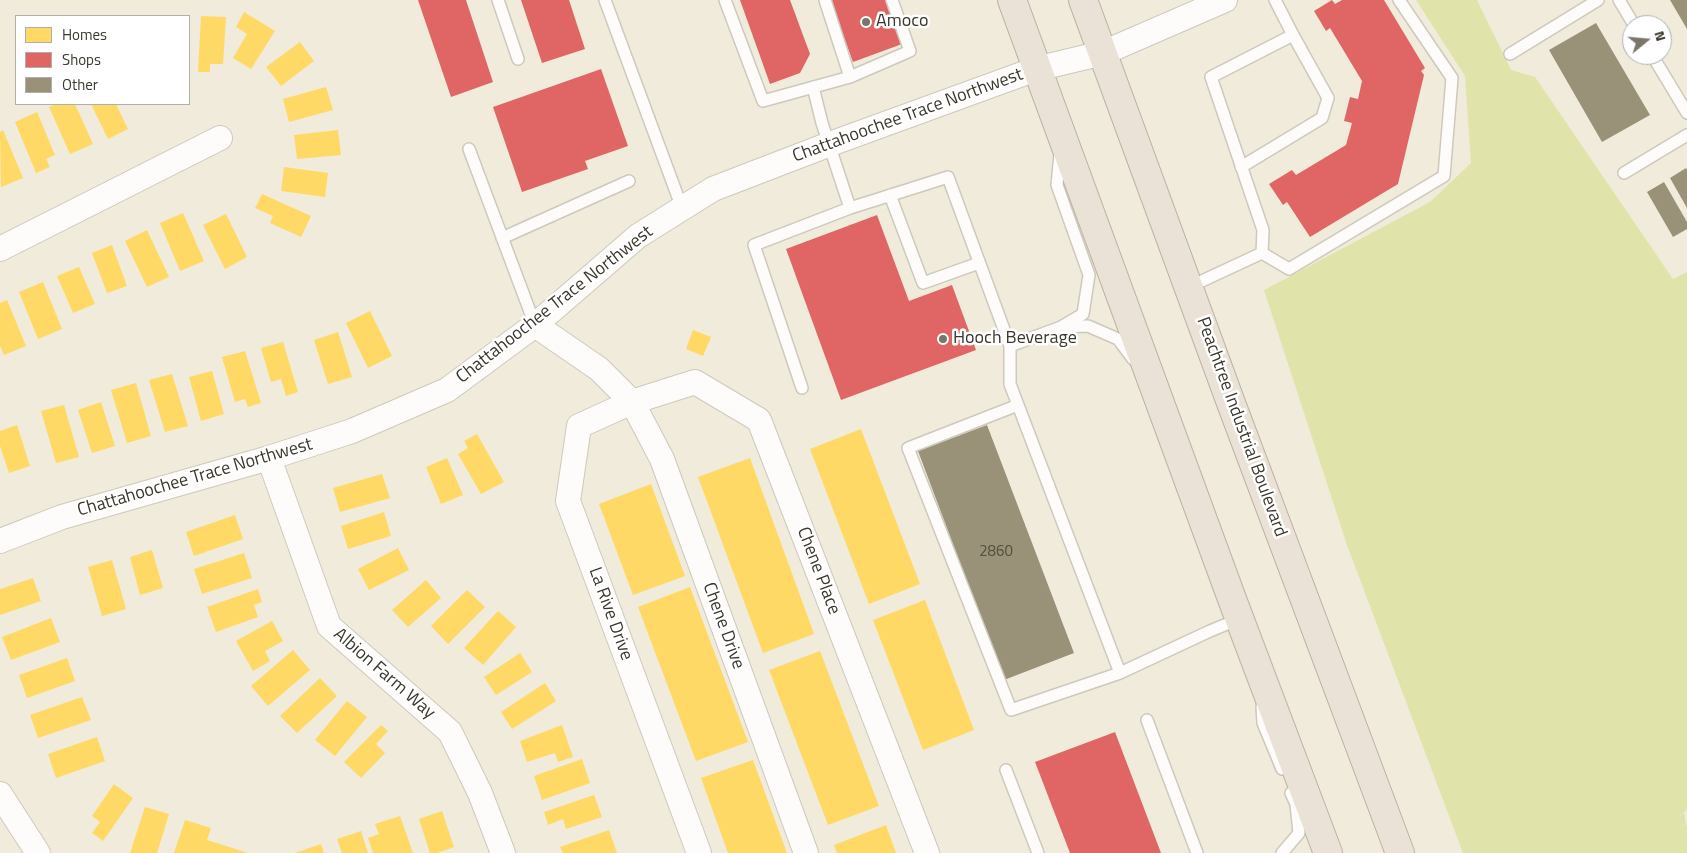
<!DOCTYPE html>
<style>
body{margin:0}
#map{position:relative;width:1687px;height:853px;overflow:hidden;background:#f0ebdb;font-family:"Titillium Web",sans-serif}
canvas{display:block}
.legend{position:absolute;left:15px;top:15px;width:175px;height:90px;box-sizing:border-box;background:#fff;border:1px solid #b0afab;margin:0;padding:6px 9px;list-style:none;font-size:15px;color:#3a372c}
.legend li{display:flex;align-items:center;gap:10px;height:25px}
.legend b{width:25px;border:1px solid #b0afab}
.north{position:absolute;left:1622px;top:15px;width:50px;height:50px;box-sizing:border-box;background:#fff;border:1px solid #b0afab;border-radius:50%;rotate:73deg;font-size:14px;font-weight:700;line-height:20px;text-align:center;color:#3a372c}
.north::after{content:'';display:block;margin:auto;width:18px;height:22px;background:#7a7669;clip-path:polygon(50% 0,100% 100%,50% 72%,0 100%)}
</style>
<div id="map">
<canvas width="1687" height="853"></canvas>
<ul class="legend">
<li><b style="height:14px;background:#ffd966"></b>Homes</li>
<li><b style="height:14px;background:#e06666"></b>Shops</li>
<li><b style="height:14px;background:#999278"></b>Other</li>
</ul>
<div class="north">N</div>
</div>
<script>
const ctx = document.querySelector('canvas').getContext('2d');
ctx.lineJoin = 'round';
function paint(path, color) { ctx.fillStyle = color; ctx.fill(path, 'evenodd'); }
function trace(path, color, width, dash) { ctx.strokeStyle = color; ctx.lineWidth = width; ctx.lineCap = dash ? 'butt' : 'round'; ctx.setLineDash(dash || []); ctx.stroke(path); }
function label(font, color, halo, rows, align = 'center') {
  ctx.font = font + ' "Titillium Web",sans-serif'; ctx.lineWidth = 5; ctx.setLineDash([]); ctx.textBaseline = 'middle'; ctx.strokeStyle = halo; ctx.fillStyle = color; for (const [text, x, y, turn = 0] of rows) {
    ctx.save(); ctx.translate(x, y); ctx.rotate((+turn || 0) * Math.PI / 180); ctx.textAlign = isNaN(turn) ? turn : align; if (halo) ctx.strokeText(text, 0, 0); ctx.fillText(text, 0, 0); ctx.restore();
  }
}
paint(new Path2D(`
 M1416 0H1477L1511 70 1535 77 1673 279 1687 272V809L1684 812 1687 828V853H1463L1347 545 1264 290 1430 202 1471 163 1465 76Z`), '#e0e4aa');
paint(new Path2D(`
 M244 12 275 31 251 69 233 58 247 34 236 27Z
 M201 16 226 17 223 64H210V72H198Z
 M300 42 314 61 281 86 266 67Z
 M326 87 333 110 289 122 283 99Z
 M56 104H75L93 144 70 154 49 107Z
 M91 104H116L128 129 108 139Z
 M37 112 55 155 46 159 50 167 36 173 15 122Z
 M3 130 23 178 1 187 0 132Z
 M338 130 341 155 297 159 294 135Z
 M284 167 328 173 325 197 281 191Z
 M262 194 311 216 301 237 270 223 273 216 255 208Z
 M183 213 204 261 180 271 160 223Z
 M226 214 247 257 225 269 203 225Z
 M147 230 169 277 147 287 125 241Z
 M112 245 127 286 107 293 92 253Z
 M79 267 95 304 73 313 57 276Z
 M43 282 62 329 38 339 19 292Z
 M7 300 26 346 4 355 0 346V303Z
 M370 311 392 356 368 368 346 323Z
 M693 330 711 337 703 356 686 349Z
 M338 332 352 377 328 384 314 340Z
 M283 342 298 392 286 396 281 379 271 382 261 348Z
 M245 351 261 403 248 407 245 399 235 402 222 357Z
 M212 371 224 414 201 421 189 377Z
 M172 374 188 426 165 432 149 380Z
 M136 383 151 436 127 443 111 390Z
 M101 402 115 446 92 453 78 410Z
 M64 405 79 457 56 463 41 411Z
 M17 425 30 466 9 473 0 446V431Z
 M861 429 920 584 869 604 810 449Z
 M477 434 504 482 481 494 458 454 468 448 464 441Z
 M447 458 463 495 441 504 426 467Z
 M750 458 814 634 763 653 698 477Z
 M382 474 390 498 340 512 333 488Z
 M651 484 685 576 633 595 599 504Z
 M384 512 391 536 348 549 341 526Z
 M235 515 243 539 194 556 186 532Z
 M398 548 409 570 369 590 358 569Z
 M152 550 163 588 140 595 130 557Z
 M244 553 252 578 202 594 194 569Z
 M112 560 126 609 102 616 88 567Z
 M33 578 41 601 0 615V589Z
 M426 580 441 598 408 627 392 610Z
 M690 587 748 742 696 761 638 607Z
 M258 589 262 602 254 605 258 617 216 632 207 607Z
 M467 590 485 607 448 644 431 626Z
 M925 600 974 730 923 750 873 620Z
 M498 611 516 627 483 665 464 648Z
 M51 618 60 642 11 660 2 637Z
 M272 621 283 641 265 651 270 661 253 671 236 641Z
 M293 650 310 670 268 706 251 686Z
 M820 651 879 806 828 825 769 670Z
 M520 653 532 672 496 695 484 677Z
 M67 658 75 681 27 698 19 675Z
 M320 678 337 696 297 733 280 716Z
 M545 683 556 701 512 729 501 712Z
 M82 697 91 720 38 738 30 715Z
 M347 701 367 717 335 756 315 740Z
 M381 725 388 731 376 744 385 753 361 778 344 762Z
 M562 725 573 757 558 762 555 753 527 762 520 741Z
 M97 737 105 761 56 778 48 754Z
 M582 759 590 783 542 800 534 776Z
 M753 760 787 853H728L701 778Z
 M114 784 133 798 103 841 92 833 100 822 92 816Z
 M594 795 602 817 566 829 563 819 548 825 544 812Z
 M145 807 169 814 157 853H130Z
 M442 811 454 847 437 853H430L419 819Z
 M400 816 413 853H373L368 838 379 834 375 824Z
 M185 820 211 828 207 840 248 853H174Z
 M886 825 896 853H837L834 845Z
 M609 830 617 853H563L560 847Z
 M361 831 368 853H342L337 839Z
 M321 844 324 853H295Z`), '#ffd966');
paint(new Path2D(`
 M418 0H466L493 82 451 97Z
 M521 0H569L585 49 542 63Z
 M740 0H790L810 54 800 73 770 84Z
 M830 0H886L902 44 853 62Z
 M1332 0 1335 4 1342 0H1384L1425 68 1421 71 1424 75 1398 184 1310 237 1287 202 1283 205 1269 184 1292 170 1296 175 1346 145 1352 123 1344 121 1350 97 1358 99 1362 81 1330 28 1326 31 1314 11Z
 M601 69 628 146 585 161 588 169 522 192 493 107Z
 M877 215 909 301 952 285 976 350 841 400 786 249Z
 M1115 732 1161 853H1070L1035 762Z`), '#e06666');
paint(new Path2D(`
 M1670 0H1687V29Z
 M1596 23 1650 115 1602 142 1549 50Z
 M1686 168 1687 170V208L1670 178Z
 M1664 182 1687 222V229L1673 237 1647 192Z
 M987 425 1074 653 1004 680 918 451Z`), '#999278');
const lane = new Path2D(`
 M498 0 518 59
 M605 0 682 208
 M725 0 763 101 850 77 825 0
 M1619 0 1634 25
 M1510 54 1598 0
 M1652 55 1687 113
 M850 77 910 51 892 0
 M813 87 822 123 850 208 948 177 1010 346V384L1120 673 1210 631 1239 619
 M469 149 535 325
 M1241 167 1322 118 1328 98 1293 35
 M1624 173 1687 135
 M890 195 923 283 979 263
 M502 238 629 181
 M1262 253 1263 230 1211 77 1293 35 1275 0
 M1189 287 1262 253 1289 269 1444 176 1452 78 1399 0
 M1063 327 1088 326 1118 339 1133 359
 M1010 346 1061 327 1083 314 1089 275 1057 185 1060 154
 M802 388 754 245 850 208
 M1018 405 908 448 1011 710 1120 673
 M1262 706 1263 723 1282 769
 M1147 720 1197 853
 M1006 770 1038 853
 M1282 853 1299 833 1296 804 1291 793`);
const street = new Path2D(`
 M0 249 220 138
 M535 325 599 369 632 402 662 459 806 853
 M269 458 329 626 450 732 480 793 503 853
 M0 541 62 517 269 458 352 431 447 390 535 325 638 236 713 189 830 144 1036 69 1103 53 1225 0
 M0 794 38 853
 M699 853 568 501 579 426 632 402 695 382 759 420 927 853`);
const highway = new Path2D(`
 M1012 0 1232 599 1328 853
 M1083 0 1231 403 1400 853`);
trace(lane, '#cdc9bd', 14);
trace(street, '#cdc9bd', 26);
trace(highway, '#bdb3a2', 30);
trace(lane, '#fdfcfa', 11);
trace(street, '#fdfcfa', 24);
trace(highway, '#eae2d7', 28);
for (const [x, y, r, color] of [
 [866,22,5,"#7a7669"],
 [943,339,5,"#7a7669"]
]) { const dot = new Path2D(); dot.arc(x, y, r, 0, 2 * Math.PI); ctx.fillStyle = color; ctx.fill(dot); trace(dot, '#fff', 2); }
label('15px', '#524e3f', null, [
 ["2860",996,552]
]);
label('18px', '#3a372c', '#fff', [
 ["Amoco",876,22],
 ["Hooch Beverage",953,339]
], 'left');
label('18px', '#3a372c', '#fff', [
 ["Chattahoochee Trace Northwest",908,116,-20],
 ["Chattahoochee Trace Northwest",555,305,-38],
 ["Peachtree Industrial Boulevard",1241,427,70],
 ["Chattahoochee Trace Northwest",195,478,-16],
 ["Chene Place",818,571,69],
 ["La Rive Drive",610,614,70],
 ["Chene Drive",723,626,70],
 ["Albion Farm Way",384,674,41]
]);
</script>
